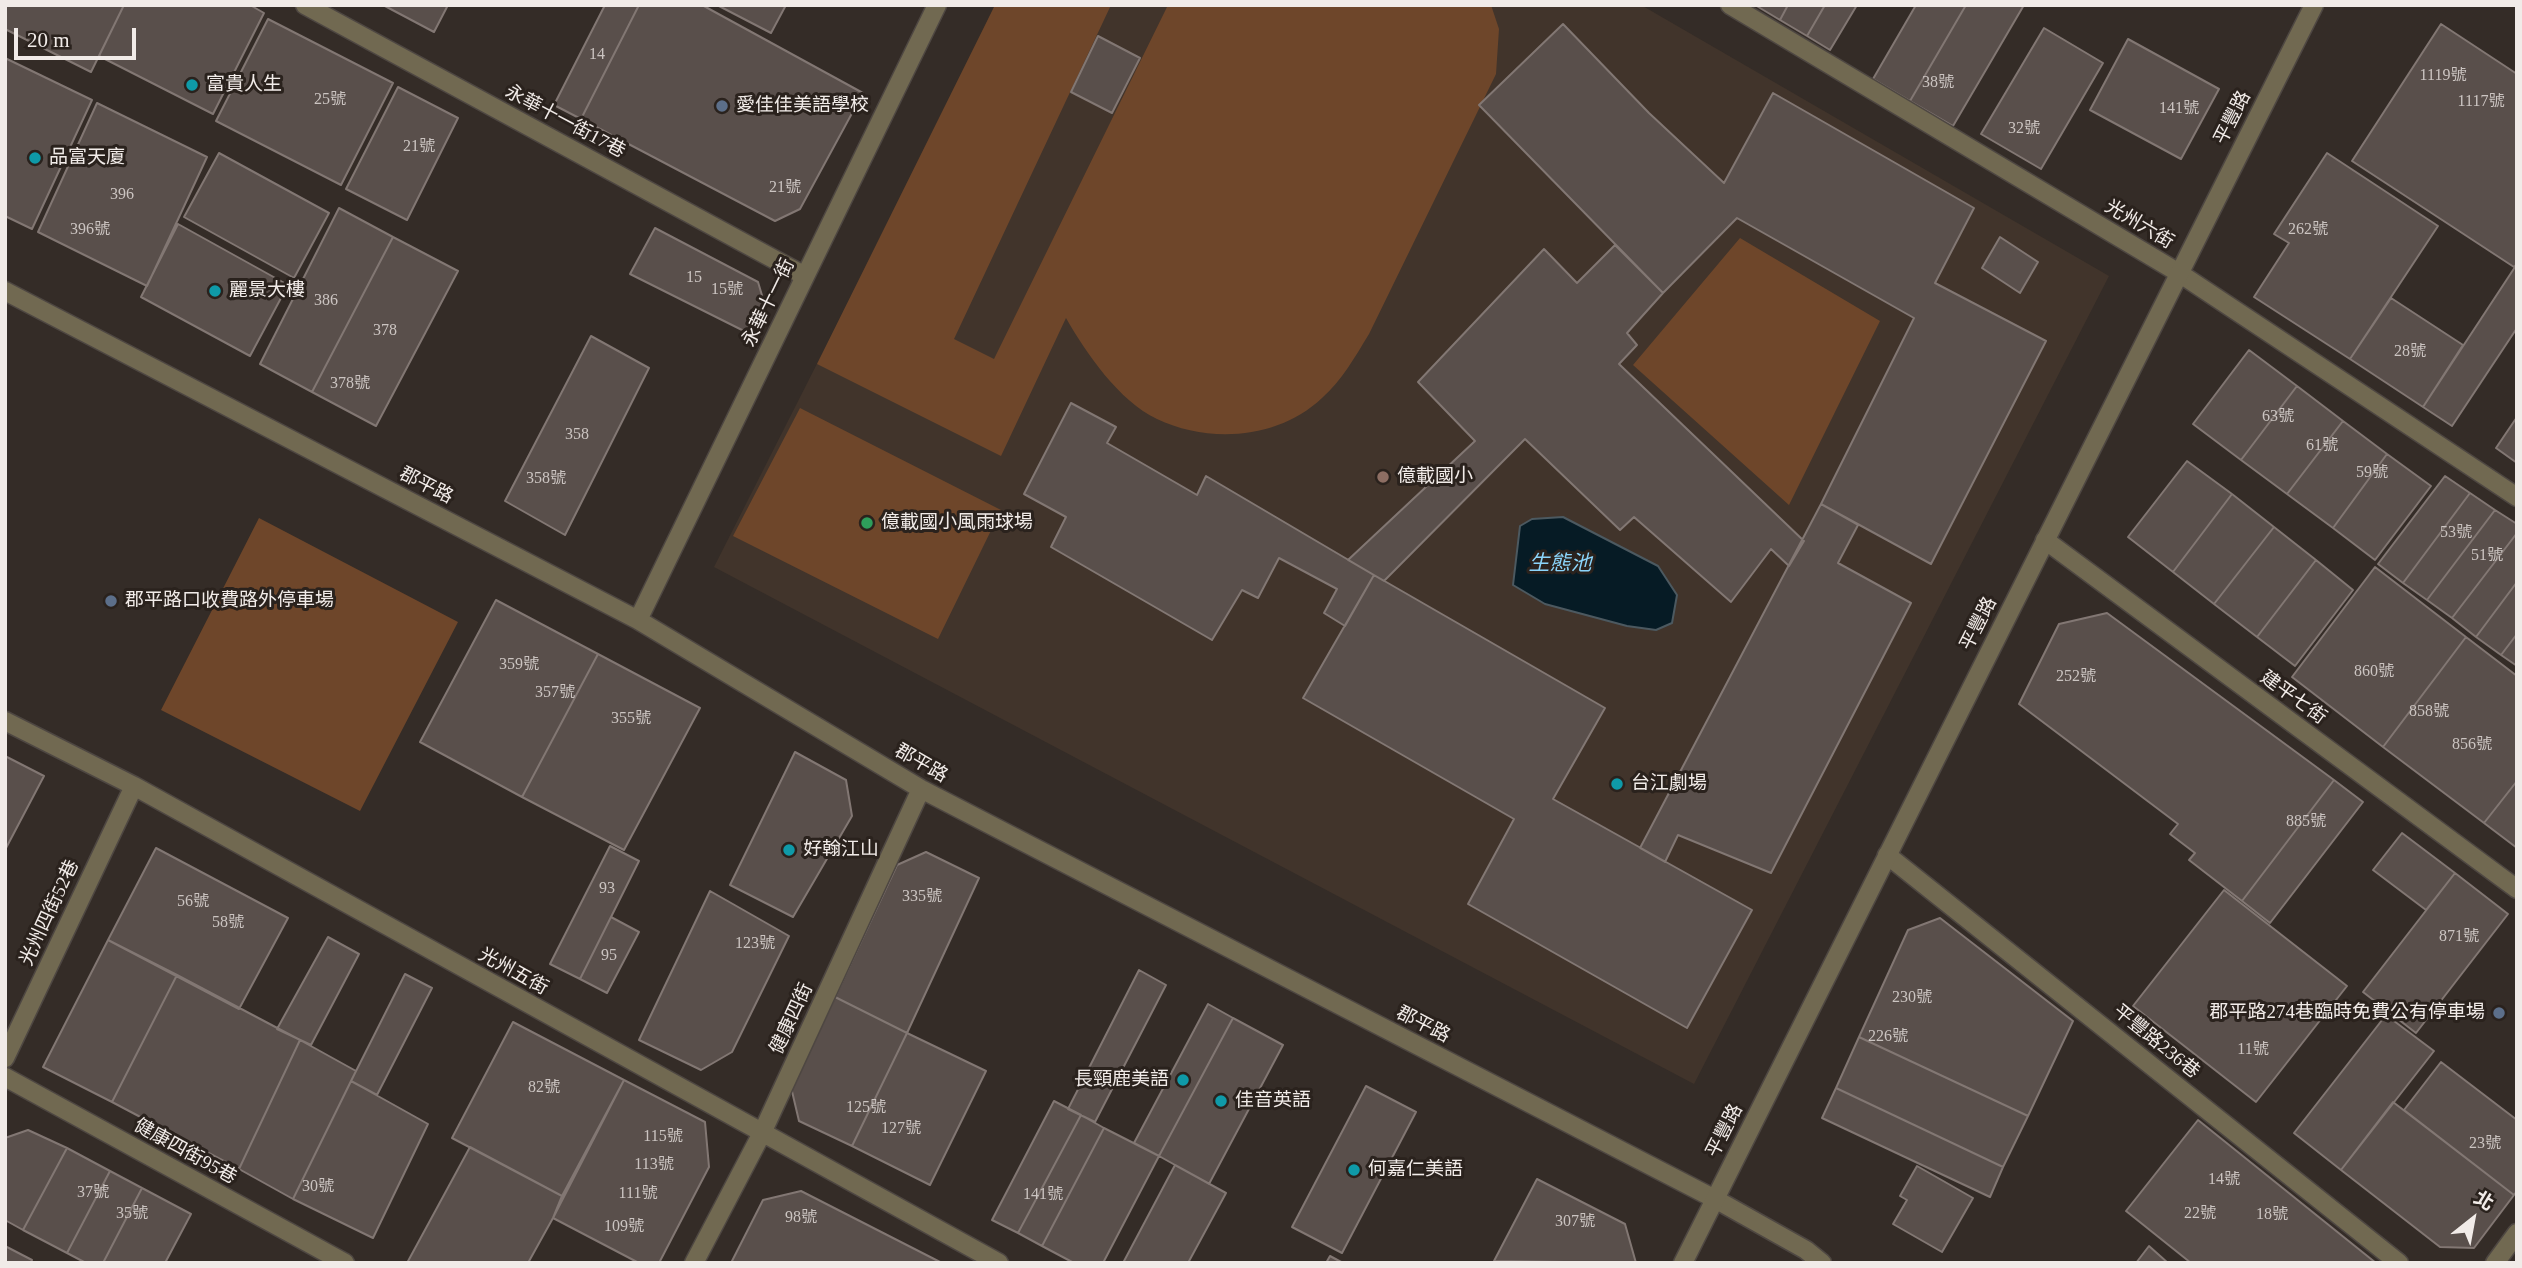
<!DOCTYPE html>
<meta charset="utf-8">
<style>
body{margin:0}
#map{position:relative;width:2522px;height:1268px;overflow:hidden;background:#342c27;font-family:"Times New Roman","Noto Sans TC",serif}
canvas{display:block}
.frame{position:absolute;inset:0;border:7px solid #f1ebe8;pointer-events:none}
.north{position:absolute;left:2438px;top:1184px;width:70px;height:70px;-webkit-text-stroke:5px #2a221d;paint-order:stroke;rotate:31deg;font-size:19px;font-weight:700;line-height:28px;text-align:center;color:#f1ebe8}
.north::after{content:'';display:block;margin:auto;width:24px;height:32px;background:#f1ebe8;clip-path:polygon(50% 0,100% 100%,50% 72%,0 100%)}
.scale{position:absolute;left:14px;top:28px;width:122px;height:32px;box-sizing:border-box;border:4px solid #f1ebe8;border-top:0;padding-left:9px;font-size:21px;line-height:24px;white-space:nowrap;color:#f1ebe8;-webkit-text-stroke:5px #2a221d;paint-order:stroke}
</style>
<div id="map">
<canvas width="2522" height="1268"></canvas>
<div class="frame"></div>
<div class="north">北</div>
<div class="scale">20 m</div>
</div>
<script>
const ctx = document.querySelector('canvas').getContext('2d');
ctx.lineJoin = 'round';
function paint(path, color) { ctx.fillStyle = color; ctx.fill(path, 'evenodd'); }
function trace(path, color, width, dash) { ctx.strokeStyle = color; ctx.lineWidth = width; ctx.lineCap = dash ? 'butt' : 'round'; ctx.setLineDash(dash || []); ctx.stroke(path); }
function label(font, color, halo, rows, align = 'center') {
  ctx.font = font + ' "Times New Roman","Noto Sans TC",serif'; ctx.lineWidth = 6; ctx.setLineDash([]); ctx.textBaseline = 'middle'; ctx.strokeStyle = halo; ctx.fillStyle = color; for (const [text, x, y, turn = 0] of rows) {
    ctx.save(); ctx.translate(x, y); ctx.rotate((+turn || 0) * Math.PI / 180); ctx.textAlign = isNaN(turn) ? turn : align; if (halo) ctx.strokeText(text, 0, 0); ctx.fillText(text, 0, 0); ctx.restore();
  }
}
paint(new Path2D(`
 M995 5H1641L2109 276 1694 1084 714 567 937 127Z`), '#41342b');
paint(new Path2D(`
 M995 5H1111L954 339 994 359 1168 5H1491L1499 29 1496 74 1369 334C1355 357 1342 380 1322 398 1279 439 1209 444 1157 419 1119 401 1086 353 1066 318L1001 456 817 364Z
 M1740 238 1880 321 1789 505 1633 365Z
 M800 408 1001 510 938 639 733 536Z
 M259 518 458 622 360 811 161 710Z`), '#6e462a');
const water = new Path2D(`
 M1563 517 1658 566 1677 595 1672 623 1656 630 1627 626 1545 604 1513 585 1520 526 1532 519Z`);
paint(water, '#061b25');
trace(water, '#4c5960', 2);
const building = new Path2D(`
 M5 5H124L91 72 5 29Z
 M124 5H250L264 13 213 114 99 56Z
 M383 5H448L434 32Z
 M605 5H639L581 119 554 105Z
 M639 5H702L863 93 800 209 775 221 581 119Z
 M717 5H786L771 33Z
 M1755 5H1788L1780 20Z
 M1788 5H1825L1807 36 1780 20Z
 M1825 5H1857L1830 50 1807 36Z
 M1916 5H1966L1910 101 1873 79Z
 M1966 5H2024L1953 126 1910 101Z
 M268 19 393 83 341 185 216 121Z
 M1563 24 1649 113 1724 183 1773 93 1974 208 1935 283 2046 341 1931 564 1821 504 1914 318 1737 218 1663 293 1479 105Z
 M2441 24 2517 74V264L2514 267 2352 161Z
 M2044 28 2103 63 2041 169 1981 134Z
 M1098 36 1140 58 1112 113 1071 92Z
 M2128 39 2219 89 2181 159 2090 110Z
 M5 58 92 100 32 229 5 216Z
 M398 87 458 118 407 220 346 189Z
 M97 103 207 157 147 286 38 232Z
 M219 153 329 213 294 278 184 217Z
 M2327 153 2438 226 2350 359 2254 297 2289 243 2274 234Z
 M339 208 393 237 312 392 260 364Z
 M178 224 288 285 250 356 141 297Z
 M655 228 758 282 764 302 748 333 630 274Z
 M393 237 458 271 376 426 312 392Z
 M2000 237 2038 262 2020 293 1982 268Z
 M1615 245 1663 293 1627 333 1637 345 1619 364 1804 541 1789 566 1771 549 1731 602 1634 517 1620 530 1525 439 1384 581 1348 560 1475 441 1418 382 1544 249 1577 283Z
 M2517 264V328L2452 426 2423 407Z
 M2391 298 2463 345 2423 407 2350 359Z
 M591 336 649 368 565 535 505 501Z
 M2249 350 2297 386 2241 460 2193 424Z
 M2297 386 2343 421 2287 494 2241 460Z
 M1071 403 1116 427 1107 443 1197 495 1206 476 1374 575 1345 626 1324 613 1337 589 1279 558 1258 598 1242 590 1212 640 1051 547 1066 517 1024 494Z
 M2517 417V463L2496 448Z
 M2343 421 2387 454 2333 528 2287 494Z
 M2387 454 2431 486 2375 560 2333 528Z
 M2187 461 2232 494 2173 572 2128 537Z
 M2445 476 2470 493 2403 583 2378 564Z
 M2470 493 2495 510 2427 600 2403 583Z
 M2232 494 2274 527 2214 604 2173 572Z
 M1821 504 1858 525 1838 563 1911 603 1771 873 1678 835 1665 862 1640 848Z
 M2495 510 2517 524V533L2452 618 2427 600Z
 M2274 527 2316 560 2257 637 2214 604Z
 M2517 533V582L2476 637 2452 618Z
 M2316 560 2353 590 2295 666 2257 637Z
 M2375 567 2466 637 2383 747 2292 677Z
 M1374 575 1605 708 1553 799 1752 910 1687 1028 1468 904 1514 819 1303 698Z
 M2517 582V634L2501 655 2476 637Z
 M496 600 598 654 522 797 420 742Z
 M2107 613 2334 780 2242 901 2189 860 2195 853 2170 834 2178 824 2019 704 2059 624Z
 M2517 634V666L2501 655Z
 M2466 637 2517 676V781L2484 823 2383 747Z
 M598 654 700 708 624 850 522 797Z
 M795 752 846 780 852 816 793 917 730 885Z
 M5 756 44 776 5 850Z
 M2334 780 2363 802 2270 923 2242 901Z
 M2517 781V848L2484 823Z
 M2402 833 2455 873 2426 910 2373 870Z
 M610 846 639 861 580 979 550 964Z
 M156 848 288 918 239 1009 108 940Z
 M926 852 979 878 907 1033 835 997 897 865Z
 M2455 873 2508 914 2416 1033 2363 992Z
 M2224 890 2347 986 2256 1102 2133 1006Z
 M710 891 789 936 732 1052 701 1070 639 1040Z
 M611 917 639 932 607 993 580 979Z
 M1940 918 2073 1021 2028 1116 1859 1037 1908 930Z
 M328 937 359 954 311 1045 277 1029Z
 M108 940 177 975 112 1102 43 1067Z
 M1139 970 1166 985 1095 1122 1068 1109Z
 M405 974 432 988 377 1095 351 1081Z
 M177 975 300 1040 239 1169 112 1102Z
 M835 997 907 1033 852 1146 799 1121 791 1087Z
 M1208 1004 1233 1018 1159 1156 1134 1143Z
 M2386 1015 2434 1051 2341 1170 2294 1133Z
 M1233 1018 1283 1045 1209 1184 1159 1156Z
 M513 1022 624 1080 562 1196 452 1138Z
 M907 1033 986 1071 930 1185 852 1146Z
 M1859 1037 2028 1116 2003 1167 1836 1088Z
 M300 1040 356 1071 293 1199 239 1169Z
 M2441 1062 2517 1120V1191L2514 1195 2404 1110Z
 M624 1080 705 1122 709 1167 659 1263H639L553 1218Z
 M351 1081 428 1124 373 1238 293 1199Z
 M1366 1086 1416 1112 1342 1253 1292 1227Z
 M1836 1088 2003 1167 1990 1197 1822 1118Z
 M1054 1101 1081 1115 1018 1233 992 1220Z
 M2393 1102 2514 1195 2474 1248 2440 1247 2341 1170Z
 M1081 1115 1104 1128 1042 1246 1018 1233Z
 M2198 1120 2376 1263H2191L2126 1211Z
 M1104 1128 1159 1156 1103 1263H1074L1042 1246Z
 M28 1130 67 1148 23 1230 5 1220V1138Z
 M470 1147 562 1196 553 1218 528 1263H407Z
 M67 1148 110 1171 67 1253 23 1230Z
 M1175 1165 1226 1193 1188 1263H1123Z
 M1917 1166 1973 1198 1942 1252 1893 1224 1907 1200 1900 1196Z
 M110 1171 142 1188 103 1263H86L67 1253Z
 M1537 1179 1625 1224 1636 1263 1494 1261Z
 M142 1188 191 1214 165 1263H103Z
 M801 1191 942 1263H731L763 1200Z
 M5 1246 32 1260 31 1263H5Z
 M2149 1246 2168 1263H2136Z
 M1330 1256 1343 1263H1326Z`);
paint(building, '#594f4b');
trace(building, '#827773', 2);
const minor = new Path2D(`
 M305 5 805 276
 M1730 5 2179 273 2517 497
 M5 291 638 620 921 789 1715 1199 1806 1250 1822 1263
 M2045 540 2517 889
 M638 620 937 5
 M5 721 134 786 999 1263
 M1887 855 2399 1263
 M5 1058 134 786
 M5 1077 345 1263
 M694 1263 762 1133 921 789
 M2495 1263 2517 1233`);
const tertiary = new Path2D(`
 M1683 1263 2314 5`);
trace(minor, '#4e4742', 21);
trace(tertiary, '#4e4742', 21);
trace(minor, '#716951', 18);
trace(tertiary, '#716951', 18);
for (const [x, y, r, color] of [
 [192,85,7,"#0f9aa8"],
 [722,106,7,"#5c6f8a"],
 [35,158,7,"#0f9aa8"],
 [215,291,7,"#0f9aa8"],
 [1383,477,7,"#8d6e63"],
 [867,523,7,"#2e9e5b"],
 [111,601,7,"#5c6f8a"],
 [1617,784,7,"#0f9aa8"],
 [789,850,7,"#0f9aa8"],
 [2499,1013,7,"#5c6f8a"],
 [1183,1080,7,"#0f9aa8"],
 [1221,1101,7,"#0f9aa8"],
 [1354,1170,7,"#0f9aa8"]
]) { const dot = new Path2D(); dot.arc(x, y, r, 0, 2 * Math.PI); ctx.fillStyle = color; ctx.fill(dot); trace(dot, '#2a221d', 2.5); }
label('16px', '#cbc4c1', null, [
 ["14",597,55],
 ["1119號",2443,76],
 ["38號",1938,83],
 ["25號",330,100],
 ["1117號",2481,102],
 ["141號",2179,109],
 ["32號",2024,129],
 ["21號",419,147],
 ["21號",785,188],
 ["396",122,195],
 ["396號",90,230],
 ["262號",2308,230],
 ["15",694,278],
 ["15號",727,290],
 ["386",326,301],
 ["378",385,331],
 ["28號",2410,352],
 ["378號",350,384],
 ["63號",2278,417],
 ["358",577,435],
 ["61號",2322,446],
 ["59號",2372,473],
 ["358號",546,479],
 ["53號",2456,533],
 ["51號",2487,556],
 ["359號",519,665],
 ["860號",2374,672],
 ["252號",2076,677],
 ["357號",555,693],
 ["858號",2429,712],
 ["355號",631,719],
 ["856號",2472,745],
 ["885號",2306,822],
 ["93",607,889],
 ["335號",922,897],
 ["56號",193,902],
 ["58號",228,923],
 ["871號",2459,937],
 ["123號",755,944],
 ["95",609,956],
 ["230號",1912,998],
 ["226號",1888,1037],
 ["11號",2253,1050],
 ["82號",544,1088],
 ["125號",866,1108],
 ["127號",901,1129],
 ["115號",663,1137],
 ["23號",2485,1144],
 ["113號",654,1165],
 ["14號",2224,1180],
 ["30號",318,1187],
 ["37號",93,1193],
 ["111號",638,1194],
 ["141號",1043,1195],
 ["35號",132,1214],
 ["22號",2200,1214],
 ["18號",2272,1215],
 ["98號",801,1218],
 ["307號",1575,1222],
 ["109號",624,1227]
]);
label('19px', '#f1ebe8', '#2a221d', [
 ["富貴人生",206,85],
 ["愛佳佳美語學校",736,106],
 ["品富天廈",49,158],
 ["麗景大樓",229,291],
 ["億載國小",1397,477],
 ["億載國小風雨球場",881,523],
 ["郡平路口收費路外停車場",125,601],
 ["台江劇場",1631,784],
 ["好翰江山",803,850],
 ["郡平路274巷臨時免費公有停車場",2485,1013,"right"],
 ["長頸鹿美語",1169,1080,"right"],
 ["佳音英語",1235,1101],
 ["何嘉仁美語",1368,1170]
], 'left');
label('19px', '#f1ebe8', '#2a221d', [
 ["平豐路",2233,118,-63],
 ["永華十一街17巷",565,122,28],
 ["光州六街",2139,225,31],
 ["永華十一街",769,303,-64],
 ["郡平路",426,486,27],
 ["平豐路",1979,624,-63],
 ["建平七街",2293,698,36],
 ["郡平路",921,764,30],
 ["光州四街52巷",50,913,-65],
 ["光州五街",513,972,29],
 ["健康四街",792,1019,-65],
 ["郡平路",1423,1025,27],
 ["平豐路236巷",2156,1042,39],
 ["平豐路",1725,1131,-63],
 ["健康四街95巷",185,1152,29]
]);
label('italic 21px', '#8bd5fb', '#2a221d', [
 ["生態池",1560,564]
]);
</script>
